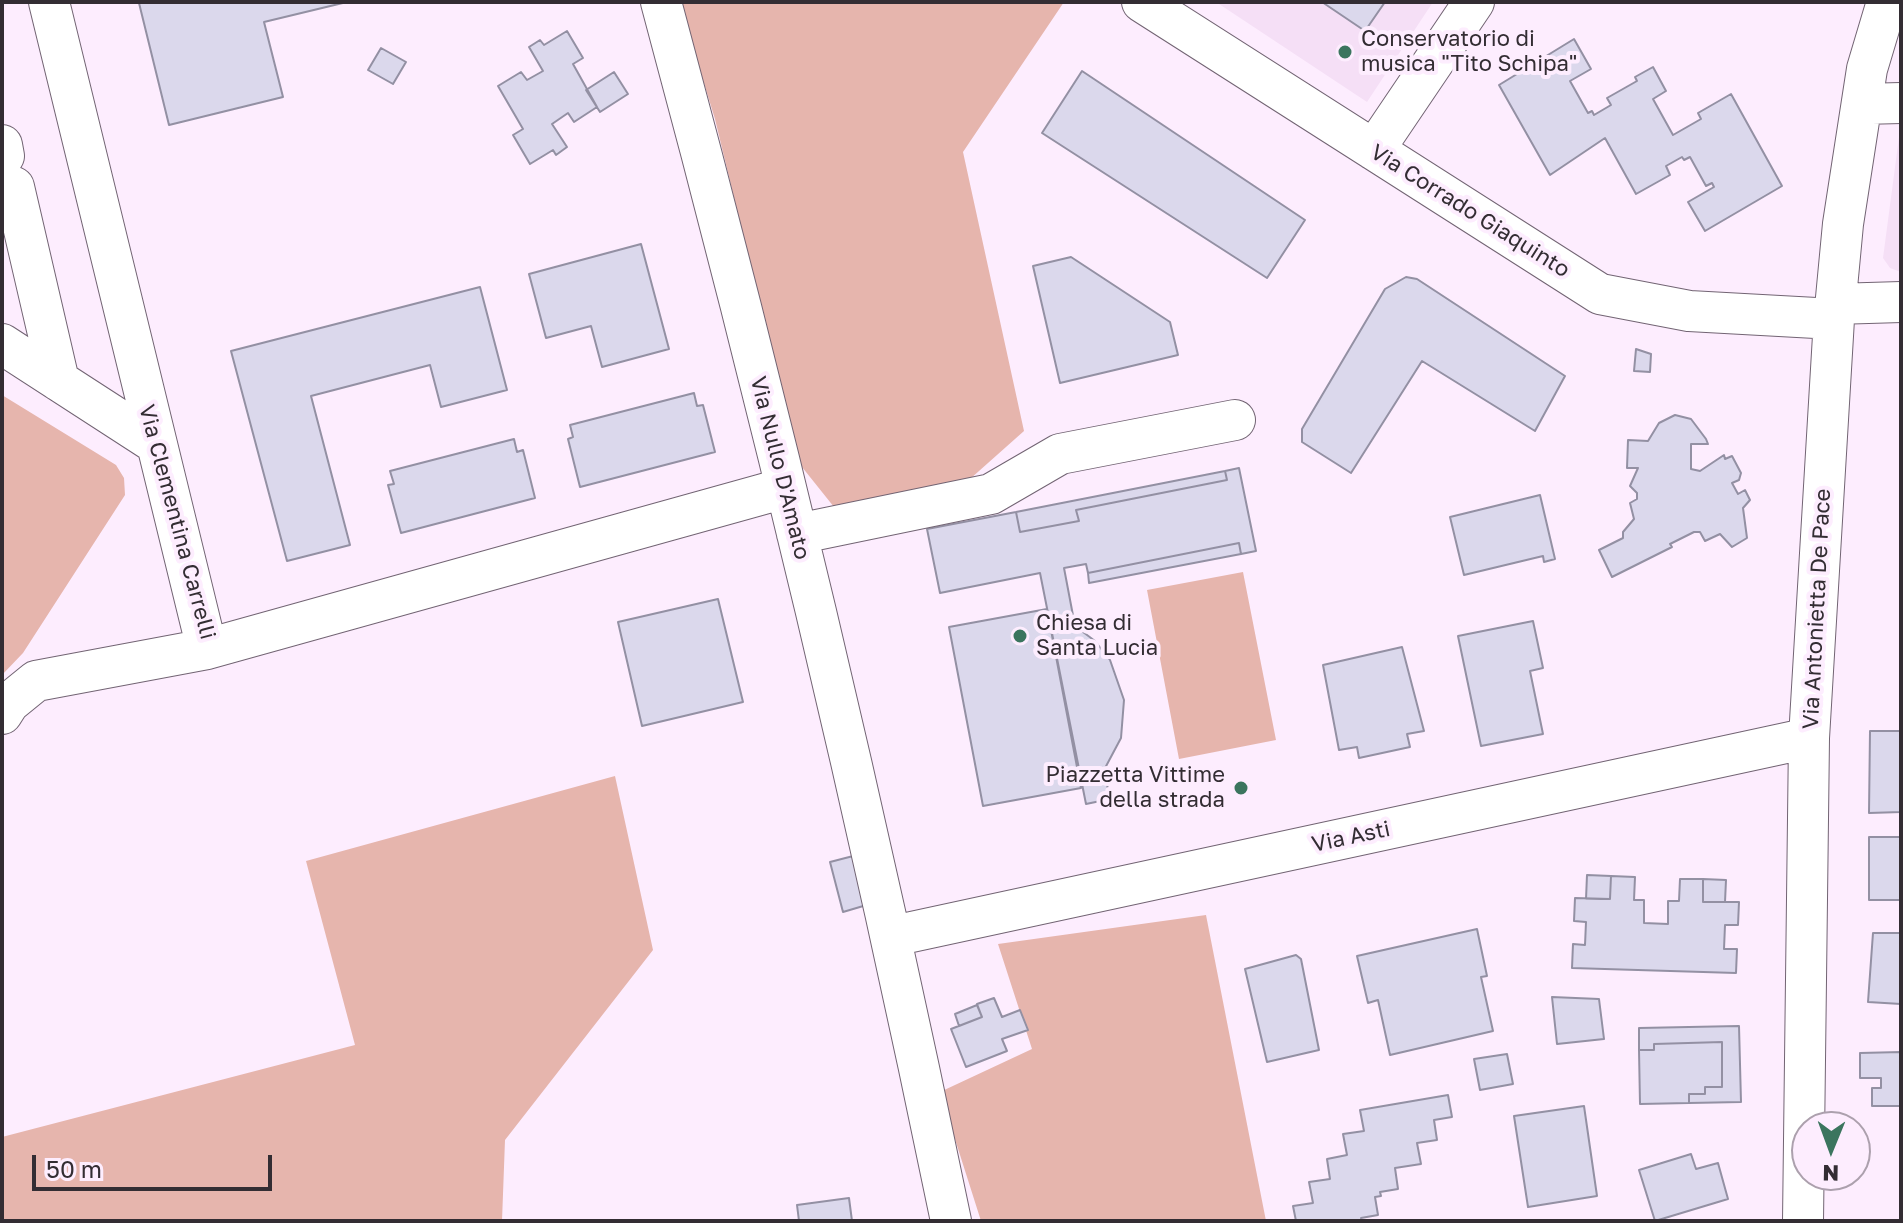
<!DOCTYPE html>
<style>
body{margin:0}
#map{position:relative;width:1903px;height:1223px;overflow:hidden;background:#fdedfe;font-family:"Golos Text",sans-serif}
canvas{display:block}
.frame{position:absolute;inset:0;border:4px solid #332d33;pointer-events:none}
.north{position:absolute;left:1791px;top:1111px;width:80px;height:80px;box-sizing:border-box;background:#fdedfe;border:2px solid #aca0ad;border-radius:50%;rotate:181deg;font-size:22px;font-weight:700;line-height:32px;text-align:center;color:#332d33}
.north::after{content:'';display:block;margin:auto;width:28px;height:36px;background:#3b755e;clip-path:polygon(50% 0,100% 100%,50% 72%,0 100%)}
.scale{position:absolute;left:32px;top:1155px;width:240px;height:36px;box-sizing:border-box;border:4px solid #332d33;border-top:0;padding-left:10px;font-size:24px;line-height:28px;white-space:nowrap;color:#332d33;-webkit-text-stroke:6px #fdedfe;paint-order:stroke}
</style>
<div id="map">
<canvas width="1903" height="1223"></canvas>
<div class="frame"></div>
<div class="north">N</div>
<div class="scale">50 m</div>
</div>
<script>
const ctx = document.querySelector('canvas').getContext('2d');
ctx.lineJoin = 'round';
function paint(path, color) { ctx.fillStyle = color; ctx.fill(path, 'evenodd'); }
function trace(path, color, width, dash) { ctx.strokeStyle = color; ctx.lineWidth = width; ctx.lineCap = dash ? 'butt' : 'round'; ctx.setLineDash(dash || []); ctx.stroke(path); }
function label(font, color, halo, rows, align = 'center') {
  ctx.font = font + ' "Golos Text",sans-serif'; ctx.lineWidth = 8; ctx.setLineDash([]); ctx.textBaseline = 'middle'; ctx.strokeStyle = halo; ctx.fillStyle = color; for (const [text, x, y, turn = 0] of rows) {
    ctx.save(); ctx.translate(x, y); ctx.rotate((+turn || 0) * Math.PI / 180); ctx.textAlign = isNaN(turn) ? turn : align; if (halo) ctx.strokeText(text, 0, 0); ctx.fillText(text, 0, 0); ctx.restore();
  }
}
paint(new Path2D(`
 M1216 2H1433L1367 102Z
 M1901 122V272L1890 268 1883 258Z`), '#f5dff6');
paint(new Path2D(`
 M679 2H1064L963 152 1024 431 961 487 838 512 798 462 715 119Z
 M2 395 116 465 124 478 125 495 23 653 2 675Z
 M1243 572 1276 740 1179 759 1147 590Z
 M615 776 653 950 505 1140 502 1221H2V1137L355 1045 306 861Z
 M1206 915 1266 1221H981L940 1092 1032 1049 998 944Z`), '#e6b5ad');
const building = new Path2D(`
 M347 2 264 22 283 97 169 125 139 3Z
 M1322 2H1385L1365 31Z
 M567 31 583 58 573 64 597 107 574 122 568 113 552 124 567 147 556 155 553 150 530 164 513 135 523 129 498 86 521 72 527 80 543 71 529 47 540 40 544 45Z
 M1574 39 1591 69 1570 81 1588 113 1592 111 1594 115 1611 105 1607 98 1637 81 1635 77 1653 67 1666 91 1653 99 1673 135 1701 119 1698 113 1731 94 1782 186 1705 231 1688 202 1714 187 1712 183 1706 186 1690 157 1684 160 1682 157 1666 166 1670 175 1636 194 1605 138 1550 175 1499 85Z
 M381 48 406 62 393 84 368 70Z
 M1082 71 1305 220 1267 278 1042 133Z
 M614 72 628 94 600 112 586 90Z
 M641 244 669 349 602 367 591 326 546 338 529 274Z
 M1071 257 1170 322 1178 355 1060 383 1033 266Z
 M1406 277 1417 279 1565 376 1535 431 1422 361 1351 473 1302 442V429L1385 289Z
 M480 287 507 390 441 407 430 365 311 396 350 545 287 561 231 351Z
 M1636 349 1651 354 1650 372 1634 371Z
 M694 393 697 406 703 405 715 452 580 487 568 439 573 437 570 425Z
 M1675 415 1691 419 1706 439 1708 444H1691V469L1700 471 1724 455 1725 459 1732 456 1741 473 1739 480 1732 483 1738 494 1745 490 1750 500 1743 508 1747 538 1732 547 1720 534 1705 541 1700 532H1694L1670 544 1672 547 1612 577 1599 550 1623 538V532L1634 519 1630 503 1637 499V493L1630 486 1638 468H1627L1628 440 1648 441 1659 423Z
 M514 439 517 452 523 450 535 498 401 533 388 485 394 484 390 471Z
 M1239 468 1256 551 1241 554 1239 543 1088 573 1086 564 1064 568 1075 626 1095 641 1110 660 1124 700 1121 738 1104 770 1110 799 1086 804 1040 573 940 593 927 529 1016 512 1020 532 1079 521 1076 510 1227 480 1225 471Z
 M1225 471 1227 480 1076 510 1079 521 1020 532 1016 512Z
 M1540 495 1555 559 1544 562 1543 556 1464 575 1450 517Z
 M1239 543 1241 554 1089 583 1088 573Z
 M718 599 743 702 642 726 618 622Z
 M1047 609 1081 788 983 806 949 627Z
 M1533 621 1543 668 1530 671 1543 734 1481 746 1458 636Z
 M1402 647 1424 731 1407 734 1410 747 1359 758 1357 747 1339 750 1323 665Z
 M1870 731H1901V812L1869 813Z
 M1869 837H1901V900H1869Z
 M857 855 870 904 843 912 830 862Z
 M1587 875 1611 876 1610 899H1586Z
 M1611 876 1635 877 1634 900H1644V923L1668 924V901H1679L1680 879H1703V902H1739L1738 925H1725L1724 949H1737L1736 973 1572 968 1573 944 1585 945 1586 922 1574 921 1575 898 1610 899Z
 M1703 879 1726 880 1725 902H1703Z
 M1477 929 1487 976 1481 977 1493 1031 1390 1055 1378 1000 1368 1003 1357 956Z
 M1873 933H1901V1004L1868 1002Z
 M1296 955 1301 959 1319 1050 1267 1062 1245 969Z
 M1552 997 1599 999 1604 1039 1557 1044Z
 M994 998 1002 1017 1020 1010 1028 1030 1002 1039 1007 1051 966 1067 951 1029 982 1017 977 1004Z
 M977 1005 982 1017 959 1026 955 1014Z
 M1739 1026 1741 1102 1689 1103V1094H1705V1087H1722V1042L1654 1044V1050H1639V1028Z
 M1722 1042V1087H1705V1094H1689V1103L1640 1104 1639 1050H1654V1044Z
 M1901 1052V1106H1872V1088H1881V1078H1860V1053Z
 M1507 1054 1513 1084 1480 1090 1474 1059Z
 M1448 1095 1452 1117 1434 1120 1437 1140 1417 1143 1421 1164 1395 1168 1398 1189 1380 1192 1381 1196 1375 1197 1378 1215 1361 1218 1362 1221H1296L1293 1206 1313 1203 1309 1182 1330 1179 1327 1159 1347 1155 1343 1134 1364 1131 1360 1110Z
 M1584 1106 1597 1196 1528 1207 1514 1116Z
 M1691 1154 1696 1169 1718 1163 1728 1199 1655 1221 1639 1170Z
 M849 1198 852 1221H799L797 1205Z`);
paint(building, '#dbd8ec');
trace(building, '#9390a3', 2);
const minor = new Path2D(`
 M49 2 207 649 785 488
 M661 2C770 405 867 812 951 1221
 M1142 2 1600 294 1689 311 1834 319
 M1862 104 1901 103
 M2 145 4 156
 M1374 150 1474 2
 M14 187 59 381
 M1835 304 1901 302
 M2 344 155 443
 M797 534 991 494 1060 454 1235 420
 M2 714 9 703 36 681 207 649
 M893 936 1809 738
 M1803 1221 1809 738 1834 319 1843 224 1867 69 1887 2`);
trace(minor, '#726473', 42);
trace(minor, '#fff', 40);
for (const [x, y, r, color] of [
 [1345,52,8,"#3b755e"],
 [1020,636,8,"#3b755e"],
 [1241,788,8,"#3b755e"]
]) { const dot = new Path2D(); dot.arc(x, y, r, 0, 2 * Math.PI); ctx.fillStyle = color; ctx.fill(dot); trace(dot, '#fdedfe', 3); }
label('22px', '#332d33', '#fdedfe', [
 ["Conservatorio di",1361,39],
 ["musica \"Tito Schipa\"",1361,64],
 ["Chiesa di",1036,623],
 ["Santa Lucia",1036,648],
 ["Piazzetta Vittime",1225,775,"right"],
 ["della strada",1225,800,"right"]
], 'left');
label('22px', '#332d33', '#fdedfe', [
 ["Via Corrado Giaquinto",1470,211,32],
 ["Via Nullo D'Amato",780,468,76],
 ["Via Clementina Carrelli",177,522,75],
 ["Via Antonietta De Pace",1817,609,-87],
 ["Via Asti",1351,837,-12]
]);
</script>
